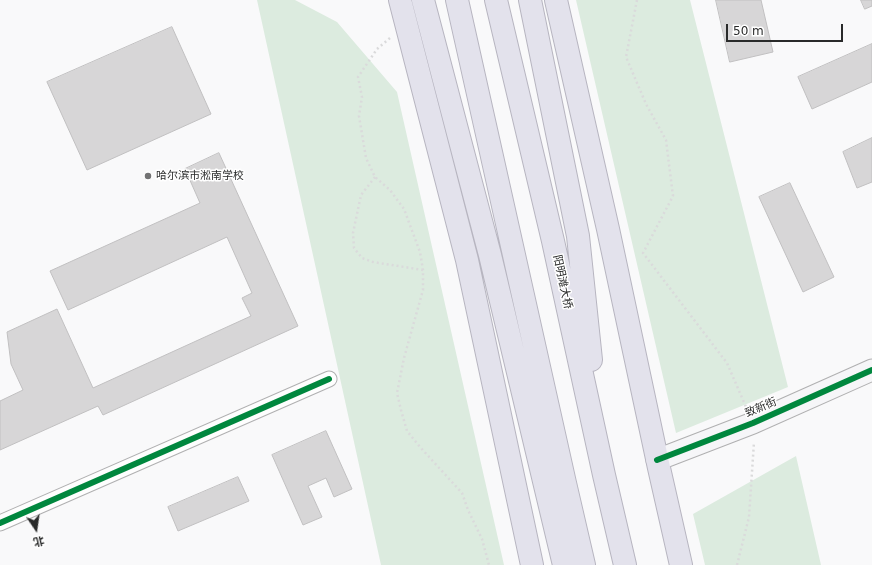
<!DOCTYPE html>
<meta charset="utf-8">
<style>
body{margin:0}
#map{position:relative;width:872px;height:565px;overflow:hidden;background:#f9f9fa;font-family:"DejaVu Sans","Noto Sans SC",sans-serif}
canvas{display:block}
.north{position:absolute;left:16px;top:509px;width:40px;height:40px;-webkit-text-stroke:3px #fff;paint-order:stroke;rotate:167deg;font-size:11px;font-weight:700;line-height:16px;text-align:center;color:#292a2a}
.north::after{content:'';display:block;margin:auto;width:14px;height:18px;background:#292a2a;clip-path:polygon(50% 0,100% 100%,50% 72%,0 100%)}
.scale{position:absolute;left:726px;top:24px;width:117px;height:18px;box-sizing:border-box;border:2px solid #292a2a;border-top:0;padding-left:5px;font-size:12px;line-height:14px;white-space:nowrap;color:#292a2a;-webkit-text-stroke:3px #fff;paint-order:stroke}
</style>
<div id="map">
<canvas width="872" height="565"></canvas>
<div class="north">北</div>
<div class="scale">50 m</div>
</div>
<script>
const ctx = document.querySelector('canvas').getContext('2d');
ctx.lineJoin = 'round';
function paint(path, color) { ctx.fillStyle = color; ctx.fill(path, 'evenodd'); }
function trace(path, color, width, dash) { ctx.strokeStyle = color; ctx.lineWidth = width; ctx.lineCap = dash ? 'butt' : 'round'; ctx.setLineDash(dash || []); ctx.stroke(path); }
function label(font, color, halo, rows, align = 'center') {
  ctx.font = font + ' "DejaVu Sans","Noto Sans SC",sans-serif'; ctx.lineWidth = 3; ctx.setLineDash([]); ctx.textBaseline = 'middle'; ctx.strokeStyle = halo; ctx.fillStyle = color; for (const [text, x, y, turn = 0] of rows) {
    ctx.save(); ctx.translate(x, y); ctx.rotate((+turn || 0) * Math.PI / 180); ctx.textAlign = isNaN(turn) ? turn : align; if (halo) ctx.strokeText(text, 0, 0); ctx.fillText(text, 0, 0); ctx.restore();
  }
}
paint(new Path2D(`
 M257 0H295L337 22 397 92 504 565H381Z
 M576 0H690L788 387 676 433Z
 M796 456 821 565H705L693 514Z`), '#dcebdf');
const building = new Path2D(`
 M716 0H761L773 52 730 62Z
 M861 0H872V6L865 9Z
 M172 27 211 114 87 170 47 82Z
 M872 44V82L812 109 798 77Z
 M872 138V182L857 188 843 152Z
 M219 153 298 326 103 415 98 406 0 450V401L23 390 11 364 7 332 57 309 93 388 251 316 242 298 252 293 227 237 68 310 50 271 200 203 185 169Z
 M790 183 834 277 803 292 759 197Z
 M326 431 352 489 334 497 326 478 308 486 322 517 303 525 272 455Z
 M238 477 249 501 178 531 168 507Z`);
paint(building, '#d7d6d7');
trace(building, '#c1c0c1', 1);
const street = new Path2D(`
 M0 523 329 379`);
const secondary = new Path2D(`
 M657 460 753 423 872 370`);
const highway = new Path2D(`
 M400 0 467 260 532 565
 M423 0 490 255 564 565
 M457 0 565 483 584 565
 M496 0 553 241 604 475 625 565
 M530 0 578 236 591 360
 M556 0 608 229 659 468 681 565`);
trace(street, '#b0b0b1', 17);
trace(secondary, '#b0b0b1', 23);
trace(highway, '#b7b5c0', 24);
trace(new Path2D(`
 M637 0 626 57 646 104 666 140 673 196 643 253 727 363 746 407
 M390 38 377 49 358 77 362 97 359 116 366 158 375 177 390 190 404 209 420 252 423 270V290L404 358 397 393 401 410 407 431 420 447 462 493 468 510 482 539 489 565
 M375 177 361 195 353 233 354 248 362 258 373 262 423 270
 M737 565 749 517 754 442`), '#dadadb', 2.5, [2, 3]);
trace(street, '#fefefe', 15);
trace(secondary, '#f6f6f8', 21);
trace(highway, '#e3e2ec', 22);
trace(new Path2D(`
 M657 460 753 423 872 370
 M0 523 329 379`), '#00873e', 6);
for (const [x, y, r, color] of [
 [148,176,4,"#727273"]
]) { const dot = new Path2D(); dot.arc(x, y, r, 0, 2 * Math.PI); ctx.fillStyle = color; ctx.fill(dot); trace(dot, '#fff', 1.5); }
label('11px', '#292a2a', '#fff', [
 ["哈尔滨市淞南学校",156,176]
], 'left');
label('11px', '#292a2a', '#fff', [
 ["阳明滩大桥",562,282,78],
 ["致新街",761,408,-23]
]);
</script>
